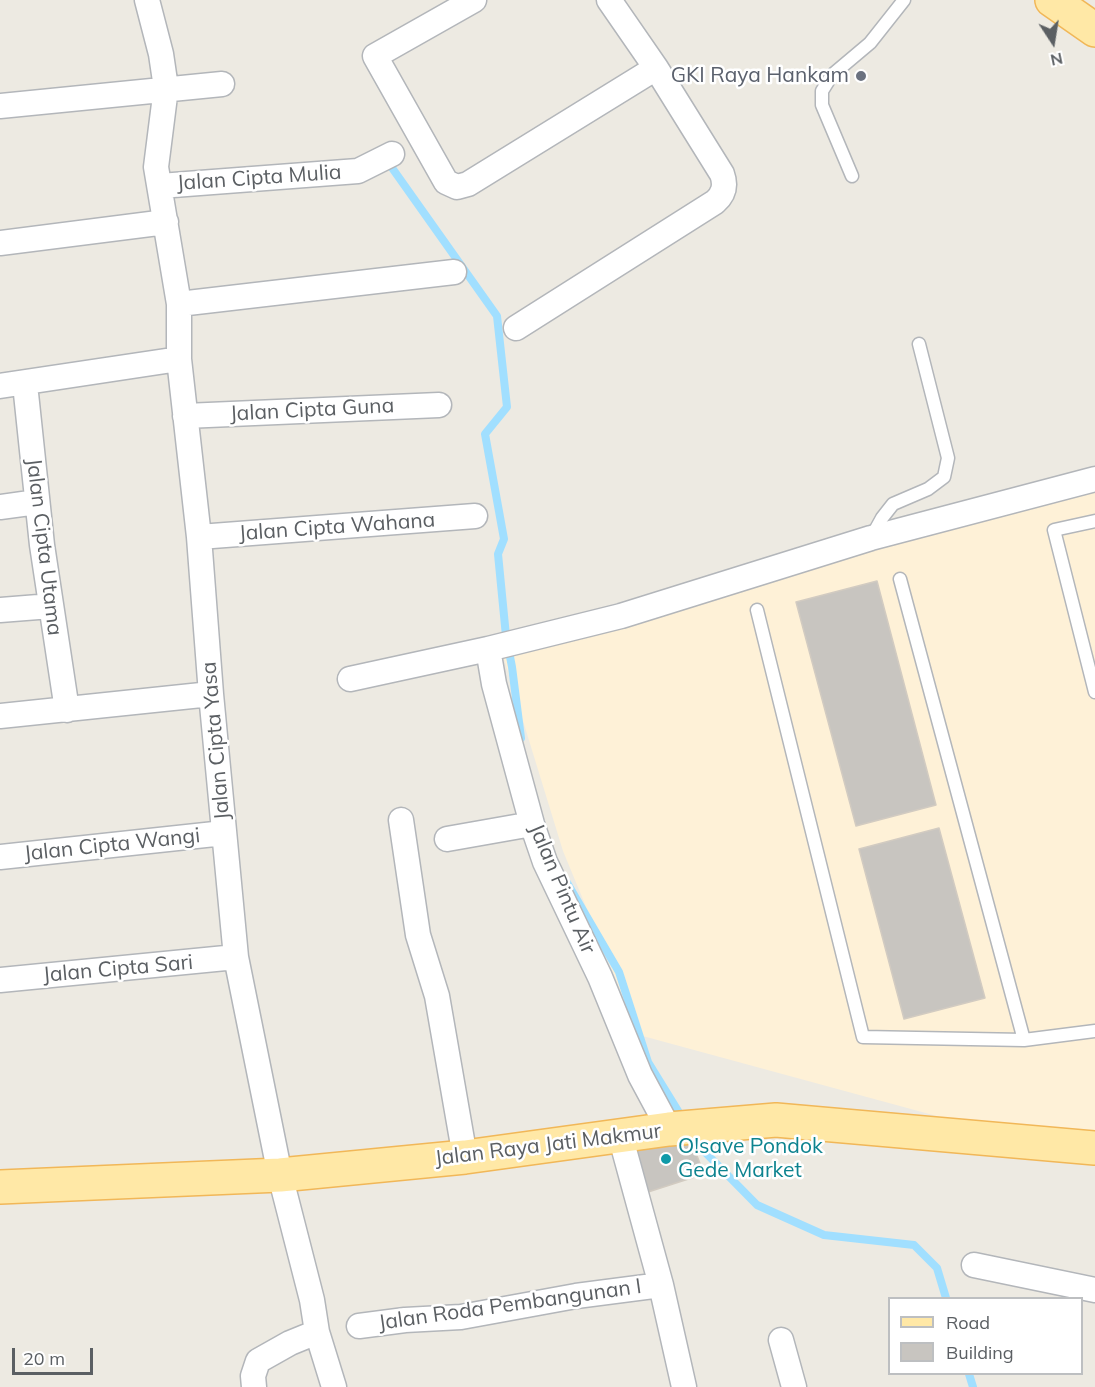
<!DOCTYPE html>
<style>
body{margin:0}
#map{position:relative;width:1095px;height:1387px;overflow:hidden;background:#edeae2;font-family:Mulish,sans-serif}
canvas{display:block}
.legend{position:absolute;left:888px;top:1297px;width:195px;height:78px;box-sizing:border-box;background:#fff;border:2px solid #bdbfc1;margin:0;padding:8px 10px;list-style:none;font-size:18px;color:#5b5f63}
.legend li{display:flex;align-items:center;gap:12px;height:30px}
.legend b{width:30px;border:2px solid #bdbfc1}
.north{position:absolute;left:1023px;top:12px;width:60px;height:60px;-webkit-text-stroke:4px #fff;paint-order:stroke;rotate:168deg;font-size:16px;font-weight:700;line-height:24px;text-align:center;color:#5b5f63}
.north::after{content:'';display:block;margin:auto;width:21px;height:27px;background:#5b5f63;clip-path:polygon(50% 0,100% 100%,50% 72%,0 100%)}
.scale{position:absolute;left:12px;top:1348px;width:81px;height:27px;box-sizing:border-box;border:3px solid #5b5f63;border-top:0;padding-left:8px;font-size:18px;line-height:21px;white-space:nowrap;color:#5b5f63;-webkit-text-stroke:4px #fff;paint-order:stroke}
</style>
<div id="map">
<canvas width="1095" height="1387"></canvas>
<ul class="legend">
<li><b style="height:8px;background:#ffe8a6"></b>Road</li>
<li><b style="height:16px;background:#c8c5c0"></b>Building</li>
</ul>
<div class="north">N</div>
<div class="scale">20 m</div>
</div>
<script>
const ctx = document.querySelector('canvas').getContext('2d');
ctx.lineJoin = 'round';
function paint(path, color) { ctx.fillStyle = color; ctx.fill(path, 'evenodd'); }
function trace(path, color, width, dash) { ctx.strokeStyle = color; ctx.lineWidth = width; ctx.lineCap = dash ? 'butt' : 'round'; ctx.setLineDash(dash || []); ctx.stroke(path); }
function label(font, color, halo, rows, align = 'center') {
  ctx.font = font + ' Mulish,sans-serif'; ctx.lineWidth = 5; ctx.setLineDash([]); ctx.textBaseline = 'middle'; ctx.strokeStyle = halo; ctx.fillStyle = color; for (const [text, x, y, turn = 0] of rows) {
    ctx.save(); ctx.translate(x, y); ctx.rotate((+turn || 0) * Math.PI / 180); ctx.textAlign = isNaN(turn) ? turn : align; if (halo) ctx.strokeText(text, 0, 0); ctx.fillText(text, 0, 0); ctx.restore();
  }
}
paint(new Path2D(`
 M1095 491V1132L955 1121 639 1035 563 851 500 646Z`), '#fef1d7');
trace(new Path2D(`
 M390 165 497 316 507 407 485 434 504 539 498 554 506 636 512 667 521 738
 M566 881 619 972 648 1062 680 1114
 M695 1142 757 1205 824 1235 914 1245 937 1268 946 1298
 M969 1374 973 1387`), '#a1dfff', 8);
const building = new Path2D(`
 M877 581 936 805 856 826 796 602Z
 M939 828 985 998 904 1019 859 849Z
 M691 1140 704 1174 645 1193 629 1145Z`);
paint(building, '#c8c5c0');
trace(building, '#d2cbc1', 1.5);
const service = new Path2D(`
 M852 176 822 105V91L832 75 870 43 904 0
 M1095 521 1054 530 1095 692
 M871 538 882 518 893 504 928 489 944 477 948 458 919 344
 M900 579 1024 1040
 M757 610 863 1037 1024 1040 1095 1031`);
const minor = new Path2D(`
 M147 0 161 54 166 88 156 167 179 304V359L199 537 211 694 236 957 280 1175 312 1300 317 1332 290 1343 258 1361 253 1376 254 1387
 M474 0 375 56 446 182 457 187 468 184 656 68
 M0 106 222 84
 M160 186 358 171 392 154
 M0 243 166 222
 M179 304 454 272
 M516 328 715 202C724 194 726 185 722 174L656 68 609 0
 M25 384 42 545 67 710
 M0 386 179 359
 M185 416 439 405
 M0 507 37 502
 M199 537 475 516
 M0 610 51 606
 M350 679 488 649
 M0 716 211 694
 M401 820 418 935 437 996 465 1157
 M447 839 532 824
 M0 857 224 833
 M0 980 236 957
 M669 1129 640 1075 600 977 545 862 532 824 494 684 488 649 621 616 871 538 1095 479
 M620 1135 661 1285 684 1387
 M974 1265 1095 1290
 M359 1326 405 1320 461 1317 576 1296 661 1285
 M317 1332 334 1387
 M781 1340 794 1387`);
const primary = new Path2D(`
 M1052 0 1095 30
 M0 1187 280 1175 465 1157 669 1129 776 1120 1095 1148`);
trace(service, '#b3b6ba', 15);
trace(minor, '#b3b6ba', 27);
trace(primary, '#f1b758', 36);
trace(service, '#fff', 12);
trace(minor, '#fff', 24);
trace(primary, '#ffe8a6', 33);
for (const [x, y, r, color] of [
 [861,76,6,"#6b7280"],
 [666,1159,6,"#0f9aa8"]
]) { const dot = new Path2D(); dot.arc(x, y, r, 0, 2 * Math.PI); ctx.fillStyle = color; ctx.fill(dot); trace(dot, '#fff', 2); }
label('21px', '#5b616d', '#fff', [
 ["GKI Raya Hankam",849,76]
], 'right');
label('21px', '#5b5f63', '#fff', [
 ["Jalan Cipta Mulia",259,178,-4],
 ["Jalan Cipta Guna",312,410,-3],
 ["Jalan Cipta Wahana",337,527,-4],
 ["Jalan Cipta Utama",44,547,83],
 ["Jalan Cipta Yasa",216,741,-95],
 ["Jalan Cipta Wangi",112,845,-6],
 ["Jalan Pintu Air",562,889,67],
 ["Jalan Cipta Sari",118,969,-5],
 ["Jalan Raya Jati Makmur",548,1145,-7],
 ["Jalan Roda Pembangunan I",510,1305,-8]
]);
label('21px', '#0d838f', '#fff', [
 ["O!save Pondok",678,1147],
 ["Gede Market",678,1171]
], 'left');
</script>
